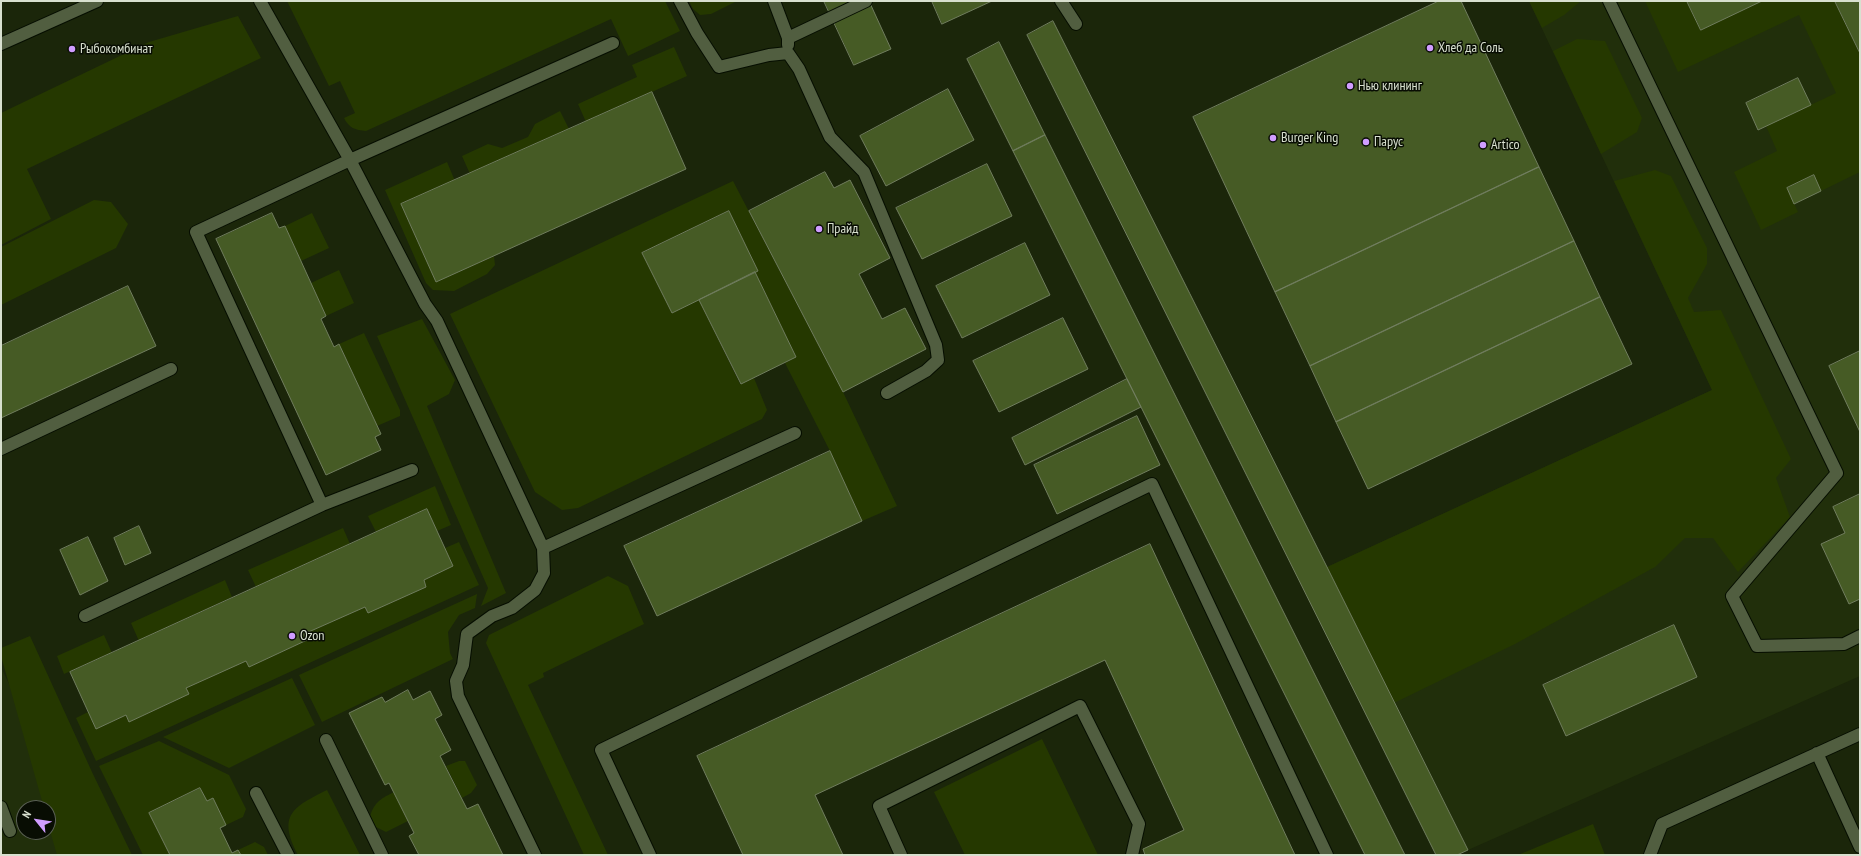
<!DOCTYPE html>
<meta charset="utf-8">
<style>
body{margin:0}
#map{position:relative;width:1861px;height:856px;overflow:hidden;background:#1b260a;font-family:"PT Sans Narrow",sans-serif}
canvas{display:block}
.frame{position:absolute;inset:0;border:2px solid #d8e0cf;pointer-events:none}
.north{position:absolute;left:16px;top:800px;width:40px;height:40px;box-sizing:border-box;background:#080d03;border:1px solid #5b6155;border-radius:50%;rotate:300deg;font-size:11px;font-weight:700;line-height:16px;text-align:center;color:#d8e0cf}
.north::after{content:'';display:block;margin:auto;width:14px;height:18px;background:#d09dff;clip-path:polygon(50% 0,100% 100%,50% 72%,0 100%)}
</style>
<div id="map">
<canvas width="1861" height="856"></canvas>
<div class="frame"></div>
<div class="north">N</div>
</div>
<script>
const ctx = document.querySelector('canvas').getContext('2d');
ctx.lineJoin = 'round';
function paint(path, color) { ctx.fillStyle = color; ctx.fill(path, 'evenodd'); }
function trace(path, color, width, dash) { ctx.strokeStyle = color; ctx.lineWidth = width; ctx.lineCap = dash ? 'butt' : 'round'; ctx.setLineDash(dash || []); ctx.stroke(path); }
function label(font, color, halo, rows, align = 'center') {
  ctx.font = font + ' "PT Sans Narrow",sans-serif'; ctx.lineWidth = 3; ctx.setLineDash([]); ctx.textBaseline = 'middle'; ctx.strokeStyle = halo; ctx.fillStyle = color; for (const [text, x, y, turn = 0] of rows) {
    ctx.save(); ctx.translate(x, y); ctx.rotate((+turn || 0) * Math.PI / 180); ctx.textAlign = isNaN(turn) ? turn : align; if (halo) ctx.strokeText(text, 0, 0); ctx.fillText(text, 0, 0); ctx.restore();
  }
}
paint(new Path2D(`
 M1529 1H1860V676L1468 850 1327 567 1712 390Z
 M1 667 90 855H1ZM24 808H48V832H24Z`), '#212f0b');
paint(new Path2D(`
 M287 1H665L680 31 628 56 611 19 366 131C355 130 349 128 344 118L355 113 340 81 329 86Z
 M689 1H737L711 14 700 15 693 9Z
 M1529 1H1581L1564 15 1542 28Z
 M1645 1H1687L1701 30 1762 1H1835L1860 53V172L1821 191 1814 175 1787 188 1798 212 1761 230 1734 172 1777 151 1766 126 1836 93 1799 15 1678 72Z
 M238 16 261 58 27 169 51 219 1 245V113L149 42Z
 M1577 39 1605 41 1642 118 1637 132 1601 154 1553 51Z
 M674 47 687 76 586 122 578 104 637 77 632 65Z
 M560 111 569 129 470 174 462 156 488 144 502 148 528 137 535 124Z
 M447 162 455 181 401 204 436 282 494 256 495 265 487 274 454 291 433 290 426 283 385 190Z
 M1655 170 1671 176 1707 248V264L1688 298 1694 312 1721 310 1791 459 1776 478 1790 517 1738 572 1713 538H1685L1655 567 1515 644 1394 703 1327 567 1712 390 1614 181Z
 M733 181 843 392 897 506 862 521 830 451 785 363 796 357 755 272 758 271 729 211 642 253 672 313 699 300 740 384 754 378 767 410 762 419 578 508 562 510 535 492 450 314Z
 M94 200 111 202 128 224 116 248 1 305V247Z
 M312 213 329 248 301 261 285 226Z
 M339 270 354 303 326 316 311 283Z
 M422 319 455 380 449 394 427 406 506 593 481 606 488 588 377 336Z
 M364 333 400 410V416L377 426 339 344Z
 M435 486 451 525 437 531 427 509 376 532 368 516Z
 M343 528 350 544 256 587 248 570Z
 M459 542 479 585 96 761 76 718 88 712 96 729 126 715 129 722 189 694 186 688 246 661 249 667 307 640 304 634 365 607 368 613 426 587 424 580 453 566 445 548Z
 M608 576 628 586 644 624 543 673 544 677 528 685 608 855H584L486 643 489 635Z
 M225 580 232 597 139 641 131 623Z
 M477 594 475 608 459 615 448 632 450 653 453 659 322 722 299 675Z
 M104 635 112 653 64 674 57 656Z
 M30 636 92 772 132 855H57L48 824V808H44L1 656V648Z
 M292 678 315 725 229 768 163 737Z
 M1042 739 1098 855H965L934 792Z
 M159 741 229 775 246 809 243 817 226 825 213 798 207 801 200 788 149 813 170 855H143L99 766Z
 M459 761H465L477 785 471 793 462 798 446 766Z
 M327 790 360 855H298C277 815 293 807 327 790Z
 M394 792 408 821 386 832 376 827 370 816C374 802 382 798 394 792Z
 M1593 824 1605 855H1518Z
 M255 842 264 847 268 855H241L238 850Z`), '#253800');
const building = new Path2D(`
 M824 1H869L891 49 854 65Z
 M932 1H992L942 24Z
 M1439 1H1461L1539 167 1275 292 1193 117Z
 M1687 1H1762L1701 30Z
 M1835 1H1860V53Z
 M1053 21 1327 567 1468 850 1457 855H1436L1027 35Z
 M999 42 1045 135 1013 151 967 59Z
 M1798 78 1811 105 1758 130 1746 103Z
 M948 89 974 140 886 186 860 136Z
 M652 92 686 169 436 282 401 204Z
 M1045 135 1405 855H1365L1013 151Z
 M987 164 1012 216 922 259 896 208Z
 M1539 167 1574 241 1310 366 1275 292Z
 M825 172 834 188 850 180 890 258 859 274 882 319 905 308 926 349 843 392 749 211Z
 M1814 175 1821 191 1794 204 1787 188Z
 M729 211 758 271 672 313 642 253Z
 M272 213 279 228 285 226 326 316 321 319 334 347 339 344 381 434 375 437 381 450 326 475 216 239Z
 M1574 241 1600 297 1336 422 1310 366Z
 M1025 243 1050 295 962 338 936 286Z
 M755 272 796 357 741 384 699 300Z
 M128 286 156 346 1 418V346Z
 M1600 297 1632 364 1368 489 1336 422Z
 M1063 318 1088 369 999 412 973 361Z
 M1860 351V432L1829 366Z
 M1127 379 1141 407 1025 465 1012 438Z
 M1137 416 1160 465 1057 514 1034 465Z
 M830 451 862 521 657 616 624 546Z
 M1860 494V599L1849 604 1821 544 1845 533 1833 507Z
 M427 509 453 566 424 580 426 587 368 613 365 607 304 634 307 640 249 667 246 661 186 688 189 694 129 722 126 715 96 729 70 672Z
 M139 526 151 553 125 565 114 538Z
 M88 537 108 581 80 595 60 550Z
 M1150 544 1295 855H1145L1143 849 1184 830 1105 660 815 795 843 855H743L697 756Z
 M1674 625 1697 677 1566 736 1543 685Z
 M408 690 413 700 430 691 442 715 435 719 451 750 440 756 467 809 478 804 503 855H419L409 836 414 833 389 783 385 785 349 713 382 697 385 702Z
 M200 788 207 801 213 798 226 825 220 828 232 853 238 850 241 855H170L149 813Z`);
paint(building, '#465b25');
trace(building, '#707d5e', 1);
const lane = new Path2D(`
 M680 1 697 33 719 67 769 55 788 53 799 69 830 137 864 172 936 345 938 360 926 371 887 393
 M774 1 788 38V45
 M1061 1 1076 24
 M1609 1 1837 473 1732 596 1757 646 1844 644 1860 636
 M788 38 866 1
 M1 449 171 369
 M322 505 412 470
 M543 548 795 433
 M85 616 322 505 196 232 350 160 260 1
 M326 740 382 855
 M1817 753 1860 847
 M256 793 288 855
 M1 807 10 831
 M535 855 458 696 456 681 463 665 467 634 492 616 512 608 535 590 544 573 543 548 437 321 425 304 350 160 613 43
 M650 855 601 750 1152 484 1327 855
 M901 855 879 806 1080 706 1139 824 1132 855
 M1650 855 1662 824 1860 734`);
const secondary = new Path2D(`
 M1 44 97 1`);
trace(lane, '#060e00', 14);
trace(secondary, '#060e00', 14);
trace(lane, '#515e40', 12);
trace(secondary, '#515e40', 12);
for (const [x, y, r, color] of [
 [1430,48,4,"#d09dff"],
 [72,49,4,"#d09dff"],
 [1350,86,4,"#d09dff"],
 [1273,138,4,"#d09dff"],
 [1366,142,4,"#d09dff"],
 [1483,145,4,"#d09dff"],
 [819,229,4,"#d09dff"],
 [292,636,4,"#d09dff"]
]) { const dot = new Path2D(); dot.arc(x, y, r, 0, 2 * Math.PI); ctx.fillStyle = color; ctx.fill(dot); trace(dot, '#080d03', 1.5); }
label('14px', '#d8e0cf', '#080d03', [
 ["Хлеб да Соль",1438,48],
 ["Рыбокомбинат",80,49],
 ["Нью клининг",1358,86],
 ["Burger King",1281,138],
 ["Парус",1374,142],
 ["Artico",1491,145],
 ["Прайд",827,229],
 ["Ozon",300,636]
], 'left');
</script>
